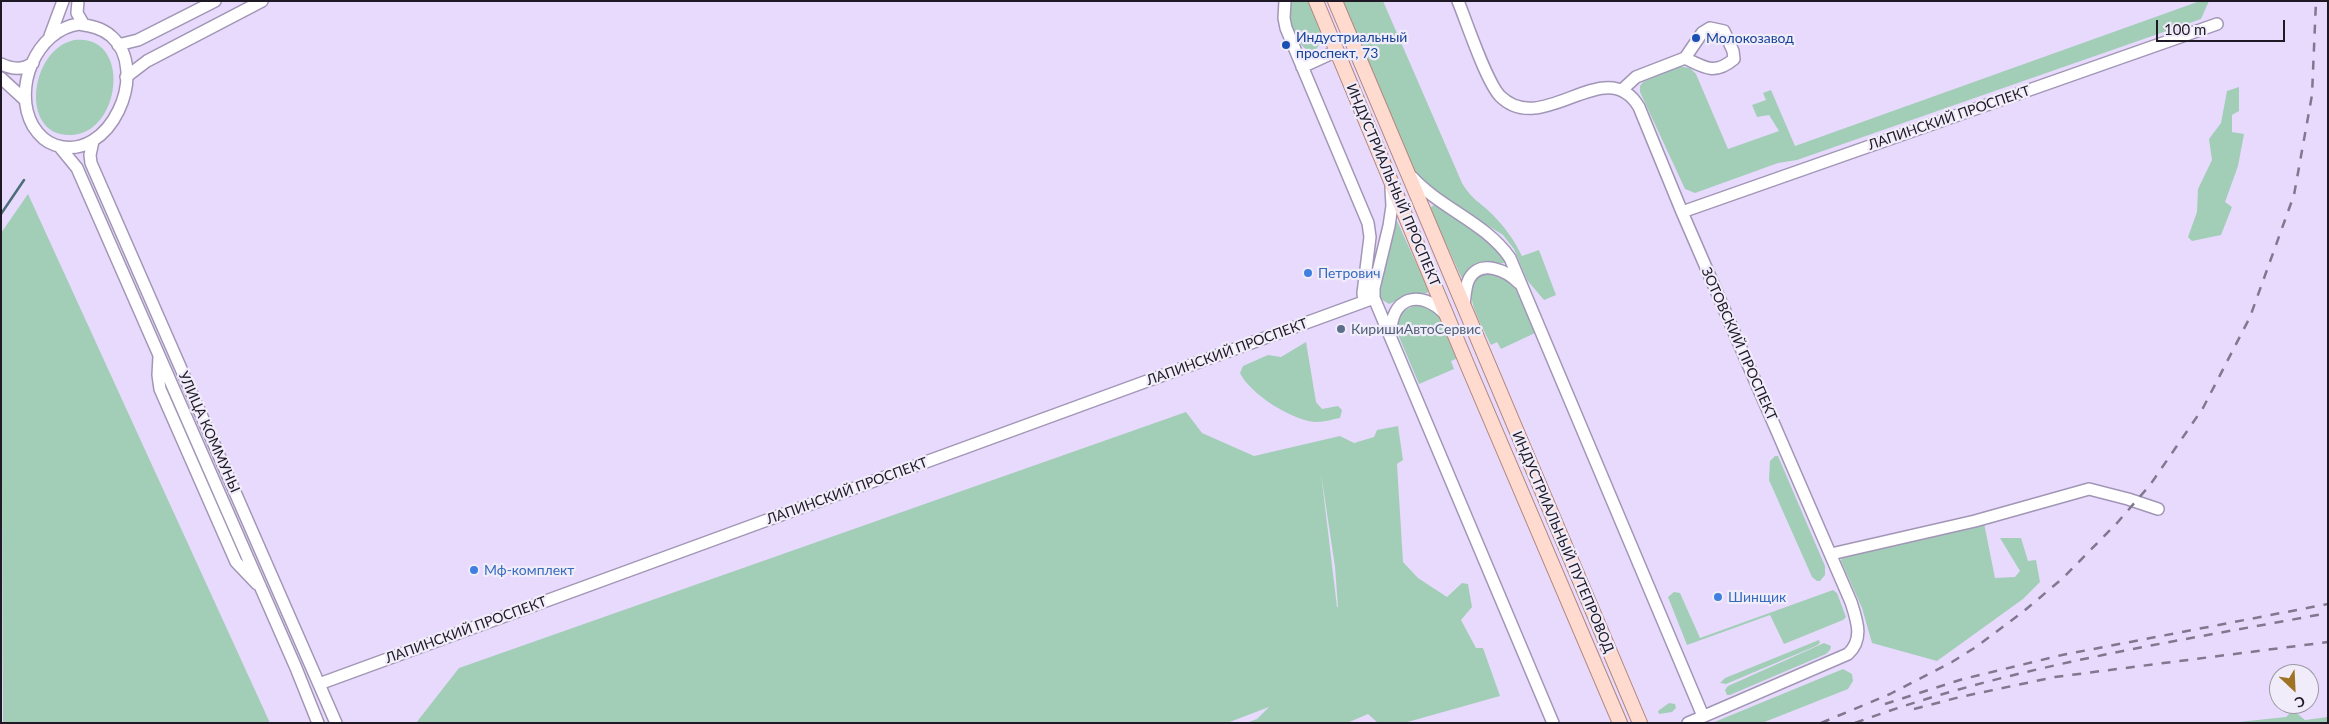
<!DOCTYPE html>
<meta charset="utf-8">
<style>
body{margin:0}
#map{position:relative;width:2329px;height:724px;overflow:hidden;background:#e8dafd;font-family:Lato,sans-serif}
canvas{display:block}
.frame{position:absolute;inset:0;border:2px solid #1e1925;pointer-events:none}
.north{position:absolute;left:2269px;top:664px;width:50px;height:50px;box-sizing:border-box;background:#f1ecfa;border:1px solid #9d98a5;border-radius:50%;rotate:155deg;font-size:14px;font-weight:700;line-height:20px;text-align:center;color:#1e1925}
.north::after{content:'';display:block;margin:auto;width:18px;height:22px;background:#9f7323;clip-path:polygon(50% 0,100% 100%,50% 72%,0 100%)}
.scale{position:absolute;left:2156px;top:20px;width:129px;height:22px;box-sizing:border-box;border:2px solid #1e1925;border-top:0;padding-left:6px;font-size:15px;line-height:18px;white-space:nowrap;color:#1e1925;-webkit-text-stroke:4px #f1ecfa;paint-order:stroke}
</style>
<div id="map">
<canvas width="2329" height="724"></canvas>
<div class="frame"></div>
<div class="north">С</div>
<div class="scale">100 m</div>
</div>
<script>
const ctx = document.querySelector('canvas').getContext('2d');
ctx.lineJoin = 'round';
function paint(path, color) { ctx.fillStyle = color; ctx.fill(path, 'evenodd'); }
function trace(path, color, width, dash) { ctx.strokeStyle = color; ctx.lineWidth = width; ctx.lineCap = dash ? 'butt' : 'round'; ctx.setLineDash(dash || []); ctx.stroke(path); }
function label(font, color, halo, rows, align = 'center') {
  ctx.font = font + ' Lato,sans-serif'; ctx.lineWidth = 4.5; ctx.setLineDash([]); ctx.textBaseline = 'middle'; ctx.strokeStyle = halo; ctx.fillStyle = color; for (const [text, x, y, turn = 0] of rows) {
    ctx.save(); ctx.translate(x, y); ctx.rotate((+turn || 0) * Math.PI / 180); ctx.textAlign = isNaN(turn) ? turn : align; if (halo) ctx.strokeText(text, 0, 0); ctx.fillText(text, 0, 0); ctx.restore();
  }
}
paint(new Path2D(`
 M1290 1H1308L1323 37 1316 50 1308 51C1293 39 1287 20 1290 1Z
 M1342 1H1383L1462 183C1473 201 1479 201 1492 214 1505 227 1514 240 1522 256L1539 250 1556 295 1544 300 1527 280 1514 249 1503 235 1430 190 1418 179Z
 M2200 1H2209L2201 19 1797 160 1778 163 1695 193 1685 189 1640 92V86L1643 82 1678 66 1690 68 1696 74 1728 149 1779 131 1769 115 1757 117 1752 105 1766 100 1763 93 1771 90 1795 146Z
 M74 40C132 33 122 132 72 135 19 138 29 50 74 40Z
 M2239 87V111L2232 115V132L2244 134 2238 166 2225 202 2232 207 2221 235 2192 241 2188 237 2197 212 2198 189 2212 160 2209 139 2221 123 2227 91Z
 M28 194 270 723H3L1 233Z
 M1435 204 1497 243 1506 263H1483L1464 278 1461 277 1430 208Z
 M1397 221 1429 291 1427 293 1411 294 1389 304 1381 299 1378 291 1395 222Z
 M1492 272 1513 283 1535 333 1501 349 1497 342 1491 345C1481 322 1452 281 1492 272Z
 M1418 304C1443 309 1449 337 1458 358L1451 361 1454 369 1419 384 1397 332 1396 327 1403 311Z
 M1306 342 1316 402 1322 409 1338 406 1342 410 1340 418C1333 419 1325 422 1317 422 1294 422 1250 394 1240 373L1243 366 1268 355 1281 357Z
 M1186 412 1202 433 1254 456 1340 436 1354 443 1374 437 1377 430 1398 426 1403 460 1397 464 1403 562 1418 578 1447 597 1462 583 1468 584 1472 607 1461 620 1476 648H1483L1500 696 1404 723H1378L1368 714 1347 723H1246L1257 719 1269 707 1227 723H416L459 668ZM1321 473 1335 567 1338 607H1337Z
 M1775 456H1778L1825 566V575L1820 581H1817L1812 577 1769 480 1770 461Z
 M1984 523 1995 578 2015 577 2020 571 2000 538H2021L2028 561 2036 560 2040 582 2023 599 1937 661 1872 643 1862 608 1841 561 1843 554Z
 M1833 590 1837 593 1846 617 1843 620 1784 644 1770 615 1687 645 1668 597 1674 592 1680 593 1700 638Z
 M1819 640 1820 643 1816 646 1726 684 1720 683 1725 678Z
 M1824 643 1831 646 1830 650 1826 654 1730 695H1727L1725 690 1728 686Z
 M1843 669 1852 674 1853 681 1848 689 1762 723H1712Z
 M1669 703 1675 704 1676 708 1672 712 1659 714 1658 711Z
 M2293 710 2305 720 2328 717V723H2229L2286 717Z`), '#a2ceb8');
trace(new Path2D(`
 M1 214 24 180`), '#4c6e78', 2.5);
const minor = new Path2D(`
 M78 1 77 13 84 25
 M1285 1 1284 18 1286 28 1368 223 1370 237 1363 293 1364 301
 M1458 1C1467 23 1486 81 1500 96 1543 139 1606 51 1639 107L1682 212 1851 602C1857 621 1864 639 1848 654L1688 723
 M79 24C91 26 102 28 111 36 151 70 110 164 55 145 46 142 38 134 33 126 12 89 36 30 79 24Z
 M50 36 63 1
 M118 45 138 40 215 1
 M1 64C13 70 23 70 33 63
 M1302 67 1337 51
 M126 77 147 61 262 1
 M1 78 25 100
 M1623 89 1636 77 1685 58 1702 33 1710 28 1724 31 1733 51 1734 59C1715 75 1705 68 1685 58
 M93 141 90 155 91 163 336 723
 M59 146 77 168 296 668 318 723
 M1412 177C1441 209 1485 222 1510 258L1703 716
 M1391 188 1392 206 1389 226 1374 288V298L1553 723
 M1682 212 2217 24
 M1464 306C1465 298 1465 287 1469 279 1481 258 1507 271 1519 283
 M1391 335C1390 297 1420 288 1445 314
 M159 357 158 375 160 389 236 562 257 584
 M1831 554 1975 521 2089 489 2128 499 2158 509
 M319 684 1374 298`);
const major = new Path2D(`
 M1316 1 1469 369 1620 723
 M1335 1 1640 723`);
trace(minor, '#a296b6', 14);
trace(major, '#b0867e', 16);
trace(minor, '#fff', 11);
trace(major, '#ffdace', 14);
trace(new Path2D(`
 M1885 704 1963 679 2062 655 2328 604
 M1914 709 1960 697 2055 677 2328 642
 M1821 723 1890 694 1952 662 1976 647 2024 611 2063 578 2117 523 2150 485 2203 408 2250 317 2294 195 2312 95 2316 1
 M1855 723C2009 666 2168 643 2328 613`), '#81778f', 2.5, [9, 9]);
for (const [x, y, r, color] of [
 [1696,38,5,"#1a4fb4"],
 [1286,45,5,"#1a4fb4"],
 [1308,273,5,"#3f7fe0"],
 [1341,329,5,"#5c6f8a"],
 [474,570,5,"#3f7fe0"],
 [1718,597,5,"#3f7fe0"]
]) { const dot = new Path2D(); dot.arc(x, y, r, 0, 2 * Math.PI); ctx.fillStyle = color; ctx.fill(dot); trace(dot, '#f1ecfa', 2); }
label('14px', '#164399', '#f1ecfa', [
 ["Индустриальный",1296,37],
 ["проспект, 73",1296,53],
 ["Молокозавод",1706,38]
], 'left');
label('14px', '#1e1925', '#f1ecfa', [
 ["ЛАПИНСКИЙ ПРОСПЕКТ",1949,118,-19],
 ["ИНДУСТРИАЛЬНЫЙ ПРОСПЕКТ",1393,185,67],
 ["ЗОТОВСКИЙ ПРОСПЕКТ",1739,344,66],
 ["ЛАПИНСКИЙ ПРОСПЕКТ",1227,352,-20],
 ["УЛИЦА КОММУНЫ",209,432,66],
 ["ЛАПИНСКИЙ ПРОСПЕКТ",847,491,-20],
 ["ИНДУСТРИАЛЬНЫЙ ПУТЕПРОВОД",1563,542,67],
 ["ЛАПИНСКИЙ ПРОСПЕКТ",466,630,-20]
]);
label('14px', '#366cbe', '#f1ecfa', [
 ["Петрович",1318,273],
 ["Мф-комплект",484,570],
 ["Шинщик",1728,597]
], 'left');
label('14px', '#4e5e75', '#f1ecfa', [
 ["КиришиАвтоСервис",1351,329]
], 'left');
</script>
